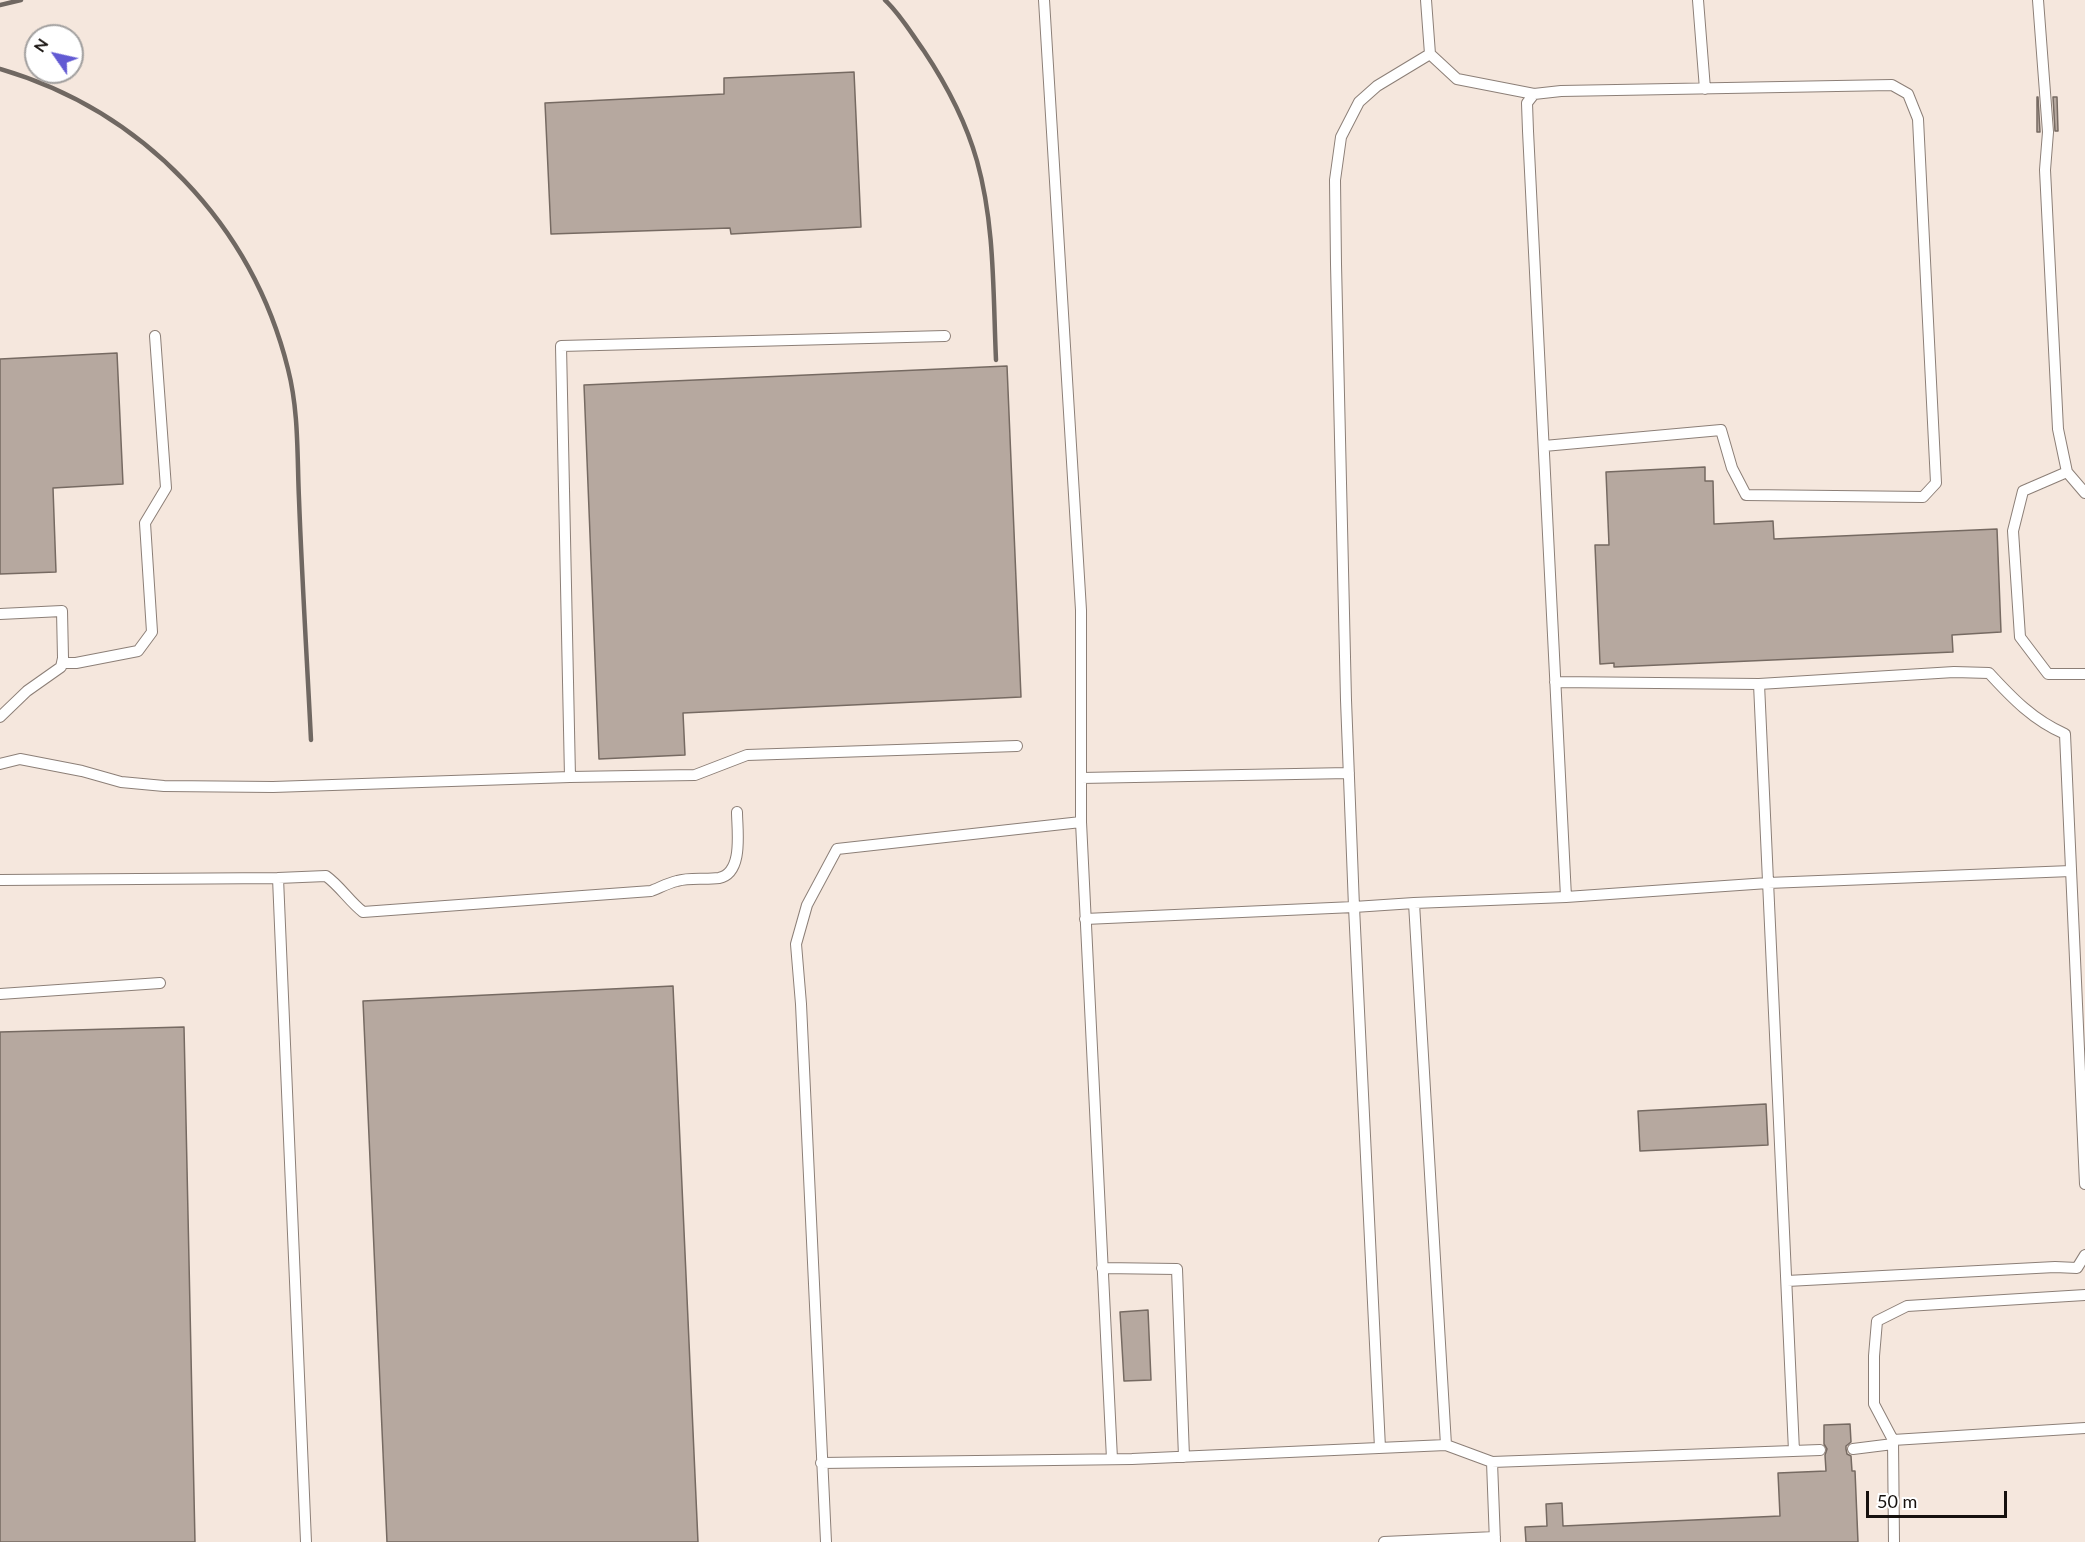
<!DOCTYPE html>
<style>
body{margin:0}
#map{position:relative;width:2085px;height:1542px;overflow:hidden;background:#f5e7dd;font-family:Lato,sans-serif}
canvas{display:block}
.north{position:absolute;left:24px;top:24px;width:60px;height:60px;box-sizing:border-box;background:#fff;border:2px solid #a2a09f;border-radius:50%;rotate:304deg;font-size:16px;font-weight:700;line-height:24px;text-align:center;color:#16110e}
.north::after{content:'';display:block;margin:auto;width:21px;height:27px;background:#625ad3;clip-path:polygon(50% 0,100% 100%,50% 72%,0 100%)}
.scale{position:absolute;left:1866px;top:1491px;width:141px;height:27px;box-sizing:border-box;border:3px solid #16110e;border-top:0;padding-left:8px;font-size:18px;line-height:21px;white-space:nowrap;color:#16110e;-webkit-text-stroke:4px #fff;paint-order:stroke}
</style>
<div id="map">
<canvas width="2085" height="1542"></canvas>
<div class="north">N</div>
<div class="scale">50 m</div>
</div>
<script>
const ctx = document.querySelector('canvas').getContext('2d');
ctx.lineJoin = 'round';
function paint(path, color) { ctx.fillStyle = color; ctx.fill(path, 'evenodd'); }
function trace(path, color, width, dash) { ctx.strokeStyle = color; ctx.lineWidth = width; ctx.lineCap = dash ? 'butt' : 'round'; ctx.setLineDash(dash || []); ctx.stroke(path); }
const building = new Path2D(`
 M854 72 861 227 731 234 730 228 551 234 545 103 724 94V78Z
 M2037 97H2038L2040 132H2037Z
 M2053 97H2057L2058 131H2055Z
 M117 353 123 484 53 488 56 572 0 574V359Z
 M1007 366 1021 697 683 713 685 755 599 759 584 385Z
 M1705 467V481H1713L1714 524 1773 521 1774 539 1997 529 2001 632 1952 635 1953 652 1614 667V663L1600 664 1595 545H1609L1606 472Z
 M673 986 698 1542H387L363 1001Z
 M184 1027 195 1542H0V1032Z
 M1766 1104 1768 1145 1640 1151 1638 1111Z
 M1148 1310 1151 1380 1124 1381 1120 1312Z
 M1850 1424 1851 1442 1846 1446V1449L1847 1454 1851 1456 1852 1471H1855L1858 1542H1526L1525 1527 1547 1526 1546 1504 1562 1503 1563 1526 1780 1516 1778 1473 1826 1471 1825 1455 1827 1449 1824 1444V1425Z`);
paint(building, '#b6a89f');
trace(building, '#766a62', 1.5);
const service = new Path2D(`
 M1426 0 1430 54 1457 79 1534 94
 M1698 0 1705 89
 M2038 0 2048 132 2045 170 2058 429 2067 472 2085 493
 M2067 472 2023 491 2013 531 2020 637 2048 674H2085
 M0 614 62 611 63 658 61 667 27 691 0 717
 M62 663H76L138 651 152 632 145 523 166 488 155 336
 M1555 682 1759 684
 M0 764 20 759 82 771 121 782 164 786 273 787 570 777 561 346 945 336
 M570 777 695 775 747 755 1017 746
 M1081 778 1349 773
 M1081 822 1112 1459
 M278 878 326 876C340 886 349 901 363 912L651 891C659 888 668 883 677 881 690 877 705 880 719 878 744 873 737 830 737 812
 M0 880 278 878 306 1542
 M1566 897 1768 883 2071 871
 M1414 903 1354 907 1346 700 1336 264 1335 180 1341 137 1359 102 1377 86 1430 54
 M1085 919 1354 907 1380 1448
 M0 994 160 983
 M1102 1268 1177 1269 1184 1457
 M1787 1281 2055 1267 2077 1268 2085 1255
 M1893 1440 1874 1404V1356L1877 1321 1907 1306 2085 1295
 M1853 1449 1893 1444
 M1794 1451 1759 684 1954 672 1989 673C2012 698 2033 720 2065 734L2085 1184
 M1492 1462 1446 1445 1414 903 1566 897 1528 131 1527 103 1534 94 1561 91 1892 85 1908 94 1918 119 1936 483 1923 497 1746 495 1732 468 1721 430 1544 446
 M821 1463 1132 1459 1446 1445
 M826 1542 801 1004 796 944 807 905 837 849 1081 822V610L1044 0
 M1384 1542 1495 1537
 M1495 1542 1492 1462 1820 1450
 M1894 1542 1893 1440 2085 1428`);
trace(service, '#8c7f77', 12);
trace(service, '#fff', 10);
trace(new Path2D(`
 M885 0C901 15 911 33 924 51 946 84 966 122 977 161 995 225 993 294 996 360
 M0 5 21 0
 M0 69C143 111 252 224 288 369 299 412 297 456 299 499 302 580 307 660 311 740`), '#706862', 4.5);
</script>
